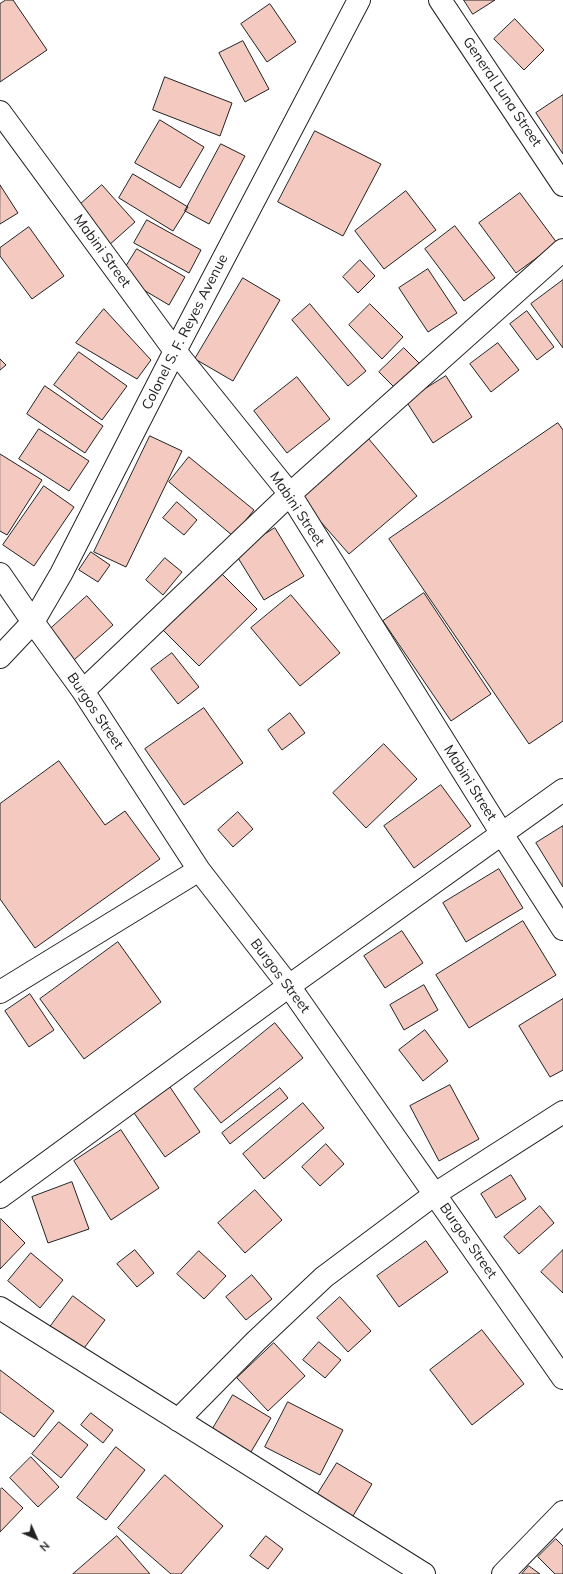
<!DOCTYPE html>
<style>
body{margin:0}
#map{position:relative;width:563px;height:1574px;overflow:hidden;background:#fff;font-family:Mulish,sans-serif}
canvas{display:block}
.north{position:absolute;left:16px;top:1518px;width:40px;height:40px;-webkit-text-stroke:3px #fff;paint-order:stroke;rotate:135deg;font-size:11px;font-weight:700;line-height:16px;text-align:center;color:#222}
.north::after{content:'';display:block;margin:auto;width:14px;height:18px;background:#222;clip-path:polygon(50% 0,100% 100%,50% 72%,0 100%)}
</style>
<div id="map">
<canvas width="563" height="1574"></canvas>
<div class="north">N</div>
</div>
<script>
const ctx = document.querySelector('canvas').getContext('2d');
ctx.lineJoin = 'round';
function paint(path, color) { ctx.fillStyle = color; ctx.fill(path, 'evenodd'); }
function trace(path, color, width, dash) { ctx.strokeStyle = color; ctx.lineWidth = width; ctx.lineCap = dash ? 'butt' : 'round'; ctx.setLineDash(dash || []); ctx.stroke(path); }
function label(font, color, halo, rows, align = 'center') {
  ctx.font = font + ' Mulish,sans-serif'; ctx.lineWidth = 3; ctx.setLineDash([]); ctx.textBaseline = 'middle'; ctx.strokeStyle = halo; ctx.fillStyle = color; for (const [text, x, y, turn = 0] of rows) {
    ctx.save(); ctx.translate(x, y); ctx.rotate((+turn || 0) * Math.PI / 180); ctx.textAlign = isNaN(turn) ? turn : align; if (halo) ctx.strokeText(text, 0, 0); ctx.fillText(text, 0, 0); ctx.restore();
  }
}
const building = new Path2D(`
 M6 0H13L47 50 0 82V4Z
 M464 0H495L473 14Z
 M270 4 296 42 267 62 241 24Z
 M515 19 544 50 524 70 494 39Z
 M243 41 269 89 245 102 219 53Z
 M165 77 232 103 220 136 153 110Z
 M563 95V154L536 113Z
 M160 120 204 147 180 188 135 163Z
 M315 131 381 164 343 236 278 202Z
 M221 144 245 156 209 224 185 211Z
 M133 174 188 207 173 231 119 198Z
 M0 185 18 213 0 224Z
 M102 185 135 222 108 246 75 209Z
 M406 191 436 230 384 269 355 231Z
 M520 193 557 243 516 273 479 223Z
 M147 220 201 250 189 273 134 243Z
 M455 226 495 278 464 301 425 249Z
 M29 227 64 276 32 299 0 256V248Z
 M137 249 185 277 169 305 120 276Z
 M360 260 375 276 358 293 343 277Z
 M428 269 457 313 428 332 399 288Z
 M243 278 280 300 233 381 195 359Z
 M563 280V348L531 304Z
 M310 304 366 371 348 386 292 320Z
 M370 304 403 337 382 359 349 325Z
 M104 309 151 360 137 379 76 343Z
 M527 311 554 347 537 360 510 324Z
 M498 343 519 370 491 392 470 364Z
 M404 348 420 364 395 388 379 372Z
 M79 352 127 386 102 420 54 385Z
 M0 359 6 365 0 370Z
 M446 376 472 417 433 443 406 401Z
 M297 377 330 419 287 453 254 411Z
 M45 386 103 426 85 453 27 414Z
 M558 423 563 430V721L529 744 389 539Z
 M39 429 89 461 69 491 19 459Z
 M150 436 182 451 126 567 94 552Z
 M368 438 417 496 349 554 299 497Z
 M0 454 42 480 7 535 0 531Z
 M189 457 254 510 233 536 169 482Z
 M44 486 74 507 34 566 3 545Z
 M177 502 197 520 184 535 163 518Z
 M275 528 304 576 264 600 235 553Z
 M91 552 110 565 98 582 79 570Z
 M165 558 182 572 163 595 146 580Z
 M220 572 257 609 199 666 163 630Z
 M424 593 491 694 451 721 383 621Z
 M291 595 340 653 300 686 251 628Z
 M87 596 113 625 74 660 48 631Z
 M172 653 199 687 178 704 151 669Z
 M204 708 243 763 184 805 145 749Z
 M290 713 305 733 282 750 268 730Z
 M384 744 417 779 366 828 333 793Z
 M59 761 105 825 125 811 160 859 35 948 0 899V804Z
 M441 785 471 826 414 868 384 826Z
 M238 812 253 829 233 847 218 830Z
 M563 826V887L536 843Z
 M499 869 523 908 466 942 443 903Z
 M523 921 556 975 469 1028 436 975Z
 M402 931 423 963 385 988 364 956Z
 M118 942 161 1002 84 1059 40 999Z
 M424 985 438 1010 404 1030 390 1005Z
 M30 994 54 1030 29 1047 5 1011Z
 M563 999V1070L550 1077 519 1026Z
 M275 1023 303 1058 221 1123 194 1089Z
 M425 1030 448 1061 423 1081 399 1050Z
 M450 1085 479 1139 439 1161 410 1106Z
 M170 1087 200 1132 165 1157 134 1113Z
 M280 1088 288 1098 230 1144 222 1133Z
 M303 1103 324 1128 264 1179 243 1154Z
 M121 1130 159 1188 111 1220 74 1161Z
 M326 1144 344 1164 320 1186 302 1167Z
 M511 1175 526 1199 496 1218 481 1194Z
 M72 1182 89 1229 48 1243 32 1197Z
 M255 1190 282 1220 245 1253 218 1223Z
 M540 1206 554 1223 519 1254 504 1237Z
 M1 1219 25 1243 0 1269V1220Z
 M426 1241 448 1272 399 1307 377 1276Z
 M135 1250 154 1273 137 1287 117 1264Z
 M563 1250V1293L541 1272Z
 M199 1251 226 1276 204 1299 177 1274Z
 M31 1253 63 1280 40 1308 8 1281Z
 M252 1275 272 1299 246 1320 226 1297Z
 M73 1296 105 1320 79 1355 47 1331Z
 M340 1297 371 1331 348 1352 317 1318Z
 M482 1330 524 1384 472 1425 430 1370Z
 M319 1342 341 1360 325 1378 303 1360Z
 M274 1343 305 1376 268 1411 237 1378Z
 M0 1370 54 1411 34 1437 0 1412Z
 M233 1395 271 1418 248 1457 209 1435Z
 M288 1402 343 1430 320 1475 265 1447Z
 M91 1413 113 1430 103 1443 81 1425Z
 M59 1422 88 1445 61 1478 32 1454Z
 M116 1447 145 1470 106 1520 77 1498Z
 M31 1457 59 1487 38 1507 10 1478Z
 M337 1463 372 1484 350 1521 314 1500Z
 M165 1475 223 1526 181 1574H171L118 1528Z
 M2 1488 23 1508 0 1532V1490Z
 M117 1536 150 1574H73Z
 M266 1536 283 1549 268 1569 250 1556Z
 M556 1539 563 1546V1574H555L538 1557Z
 M529 1566 540 1574H522Z`);
paint(building, '#f3c9c0');
trace(building, '#222', 1);
const minor = new Path2D(`
 M440 0 563 185
 M0 112 175 351 290 494 502 834 563 929
 M0 574 33 622 83 691 199 870 289 986 563 1378
 M83 691 290 494 563 250
 M0 992 199 870
 M0 1197 289 986 563 790
 M178 1420 256 1341 324 1277 435 1194 563 1112
 M503 1574 563 1512`);
const major = new Path2D(`
 M0 657 33 622 61 574 175 351 359 0
 M0 1308 424 1574`);
trace(minor, '#222', 24);
trace(major, '#222', 24);
trace(minor, '#fff', 22);
trace(major, '#fff', 22);
label('14px', '#222', '#fff', [
 ["General Luna Street",502,92,56],
 ["Mabini Street",102,251,54],
 ["Colonel S. F. Reyes Avenue",185,332,-63],
 ["Mabini Street",297,509,56],
 ["Burgos Street",95,711,56],
 ["Mabini Street",470,783,58],
 ["Burgos Street",280,976,53],
 ["Burgos Street",468,1241,55]
]);
</script>
